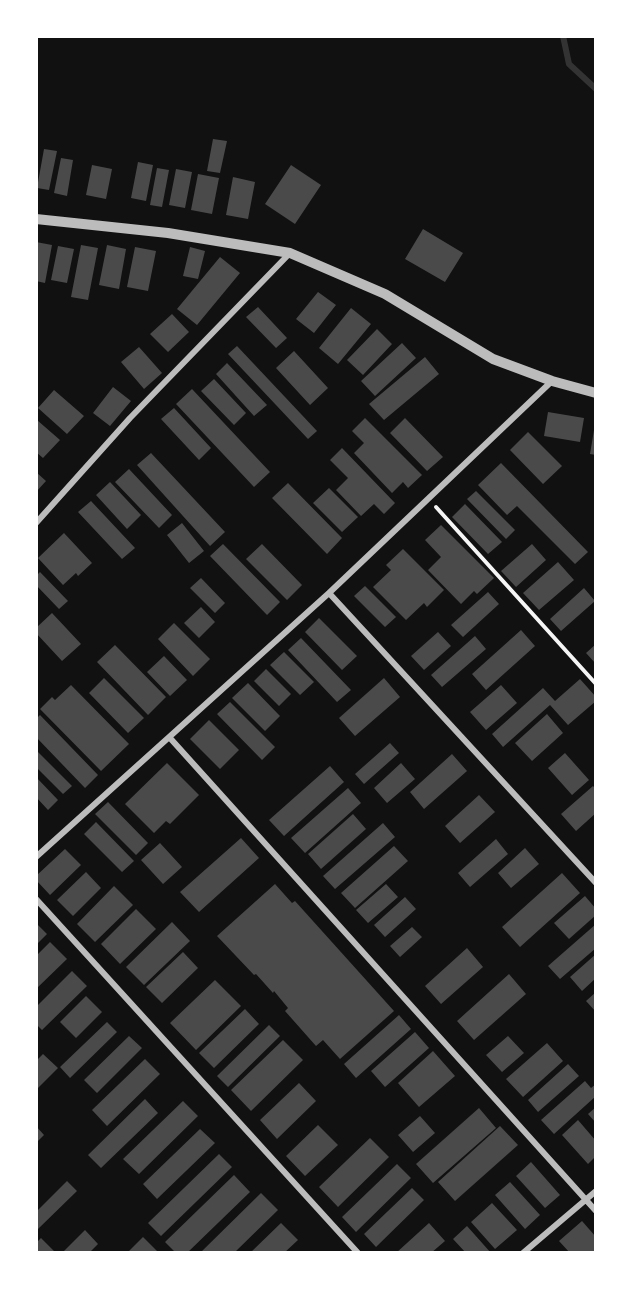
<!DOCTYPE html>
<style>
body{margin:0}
#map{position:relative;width:632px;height:1289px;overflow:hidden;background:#111;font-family:"Sofia Sans Condensed",sans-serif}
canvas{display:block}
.frame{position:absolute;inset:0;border:38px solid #fff;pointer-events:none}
</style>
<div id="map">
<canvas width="632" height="1289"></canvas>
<div class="frame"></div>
</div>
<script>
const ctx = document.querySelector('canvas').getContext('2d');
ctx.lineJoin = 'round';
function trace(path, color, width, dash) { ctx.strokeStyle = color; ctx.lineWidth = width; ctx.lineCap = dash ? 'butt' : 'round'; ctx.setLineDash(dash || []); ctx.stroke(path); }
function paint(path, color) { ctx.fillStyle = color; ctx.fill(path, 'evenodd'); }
trace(new Path2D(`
 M563 36 569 64 596 89`), '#333', 6);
paint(new Path2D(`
 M213 139 227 141 220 173 207 171Z
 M44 149 57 151 49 190 37 188Z
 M61 158 73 160 67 196 54 193Z
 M138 162 153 165 146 201 131 198Z
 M92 165 112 169 106 199 86 195Z
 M291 165 321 185 295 224 265 204Z
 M157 168 169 170 162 207 150 205Z
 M176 169 192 172 185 208 169 205Z
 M198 174 219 178 212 214 191 210Z
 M233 177 255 182 248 219 226 215Z
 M423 229 463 253 445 282 405 259Z
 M36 242 52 245 45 283 36 281Z
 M81 245 98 248 88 300 71 297Z
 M107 245 126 249 119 289 99 285Z
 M58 246 74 249 67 283 51 280Z
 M135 247 156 251 148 291 127 287Z
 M190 247 205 251 198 279 183 276Z
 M220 257 240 273 197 325 177 309Z
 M318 292 336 305 314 333 296 319Z
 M258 307 287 338 276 348 246 317Z
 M351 308 371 324 338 364 319 348Z
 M172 314 189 332 168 352 150 334Z
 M377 329 392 344 363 375 347 360Z
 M402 343 416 358 375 396 361 381Z
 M237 346 317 431 308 439 228 354Z
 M139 347 162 373 144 389 121 362Z
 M294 351 328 388 310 405 276 368Z
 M425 357 439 374 384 420 369 404Z
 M227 363 267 405 254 416 216 374Z
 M214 379 246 413 234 425 201 391Z
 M113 387 131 401 110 426 93 413Z
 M192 389 270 472 254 487 176 404Z
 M54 390 84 416 67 434 38 408Z
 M174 408 211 448 199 460 161 419Z
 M548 412 584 418 580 442 544 436Z
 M365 418 422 475 408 488 403 482 392 493 354 453 364 443 352 431Z
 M405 418 443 457 427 471 390 433Z
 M37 420 60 440 43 458 36 452Z
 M595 424H596V455L590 454Z
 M528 432 562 466 543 484 510 450Z
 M342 448 395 503 384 514 374 504 361 516 336 490 348 478 330 460Z
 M151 453 225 532 210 546 137 465Z
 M501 463 588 552 575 564 517 506 507 515 478 485Z
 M129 469 172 515 159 528 115 482Z
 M36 472 46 481 36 492Z
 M110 482 141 515 127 529 96 495Z
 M288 483 342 538 327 554 272 498Z
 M329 488 358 517 342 532 313 503Z
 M476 491 515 530 506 539 467 499Z
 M91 501 135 548 122 559 78 512Z
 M465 504 502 542 488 554 452 517Z
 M182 523 204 551 189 563 167 535Z
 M441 525 494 578 477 594 474 591 461 604 428 570 441 557 425 540Z
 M64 533 92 563 78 576 76 573 63 585 38 558Z
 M223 544 280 602 267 615 210 556Z
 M262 544 302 585 287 600 246 559Z
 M532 544 546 560 516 587 501 571Z
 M403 549 444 590 427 607 424 603 406 620 373 587 391 570 386 565Z
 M558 562 574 580 539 610 523 593Z
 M40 572 68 601 59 609 36 585V576Z
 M201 578 225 603 215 613 190 588Z
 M365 586 396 617 385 627 354 596Z
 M584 588 595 601 561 631 550 619Z
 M488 592 499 604 463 637 451 625Z
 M201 607 215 622 199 638 184 623Z
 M52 613 81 644 62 661 36 633V628Z
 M319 618 357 656 342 670 305 632Z
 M174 623 210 659 193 676 158 639Z
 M521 630 535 646 486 690 472 674Z
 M438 632 451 646 424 670 411 656Z
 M475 636 486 649 442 687 431 675Z
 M301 638 351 690 337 702 288 650Z
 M596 644V664L586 653Z
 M115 645 166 697 148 715 97 662Z
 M284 652 314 682 300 695 270 665Z
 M164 656 187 680 170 696 147 672Z
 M266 669 291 694 279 706 254 681Z
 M104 678 144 718 128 733 89 693Z
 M384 678 400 697 355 736 339 718Z
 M580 679 596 697V701L568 725 550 705 503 747 492 734 543 688 555 701Z
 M248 683 280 716 265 731 232 698Z
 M71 685 129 744 101 771 40 709 52 697 55 700Z
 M501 685 517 703 486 730 470 712Z
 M230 702 275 747 262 760 217 714Z
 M547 714 563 733 532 761 515 743Z
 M40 715 98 775 85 788 36 737V719Z
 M209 720 239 750 220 769 190 739Z
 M390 743 399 753 364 784 355 774Z
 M36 750 72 786 63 794 36 767Z
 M565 753 589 780 572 795 548 768Z
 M452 754 467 771 424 809 410 792Z
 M167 763 199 795 170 824 166 821 154 833 125 804Z
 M401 763 415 779 387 803 374 788Z
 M330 766 344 782 284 836 269 820Z
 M36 777 58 800 48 810 36 797Z
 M593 786 596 789V813L576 831 561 814Z
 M348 788 361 803 305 853 291 838Z
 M479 795 495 812 460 843 445 826Z
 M108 802 148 843 136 855 95 814Z
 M353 814 366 829 321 869 308 854Z
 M96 822 134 861 122 872 84 834Z
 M383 823 395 837 335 889 323 876Z
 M241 838 259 858 199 912 180 892Z
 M496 839 508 854 470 887 458 873Z
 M160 843 182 867 163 884 141 860Z
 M394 846 408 861 355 908 341 893Z
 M525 848 539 864 511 888 498 873Z
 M65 849 81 865 50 895 36 880V876Z
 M86 872 101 888 73 916 57 900Z
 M562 873 580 893 520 947 502 927Z
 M275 884 292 903 295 901 394 1011 340 1059 323 1040 316 1046 285 1011 288 1008 274 991 273 993 256 974 254 975 217 936Z
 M386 884 398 897 368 923 356 910Z
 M114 886 133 905 95 942 77 924Z
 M585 896 596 909V915L569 939 554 923Z
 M405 897 416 909 385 937 374 925Z
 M136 909 156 929 120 964 101 944Z
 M172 922 190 941 144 985 126 967Z
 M36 923 47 934 36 945Z
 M596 924V948L560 979 548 966Z
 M412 927 422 937 400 957 390 946Z
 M50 942 67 959 36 989V956Z
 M467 948 483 967 441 1004 425 986Z
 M183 952 198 968 162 1003 146 987Z
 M596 954V978L582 991 570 977Z
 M72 971 87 986 42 1030 36 1024V1007Z
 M509 974 526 994 474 1040 457 1021Z
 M215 980 241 1006 196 1050 170 1023Z
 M596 992V1012L586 1001Z
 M86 996 102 1012 76 1038 60 1022Z
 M245 1009 259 1024 214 1068 199 1053Z
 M399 1015 411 1029 356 1078 344 1064Z
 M107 1022 117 1032 70 1078 60 1067Z
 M269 1025 280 1036 228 1087 217 1076Z
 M415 1032 429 1048 385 1087 371 1071Z
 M129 1036 142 1048 97 1093 84 1080Z
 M508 1036 524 1053 502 1072 486 1055Z
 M283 1040 303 1060 251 1111 231 1090Z
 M547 1043 563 1061 523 1097 506 1079Z
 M433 1051 455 1076 419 1107 398 1083Z
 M43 1054 58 1068 36 1090V1061Z
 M145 1059 160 1074 107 1126 92 1110Z
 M568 1064 579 1076 538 1112 528 1100Z
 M585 1081 591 1088 596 1084V1096L554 1134 541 1120Z
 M299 1083 316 1101 277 1139 260 1120Z
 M145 1099 158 1113 101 1168 88 1155Z
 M183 1101 198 1116 139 1174 123 1159Z
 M596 1107V1123L588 1114Z
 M479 1108 496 1128 433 1183 416 1164Z
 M420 1116 435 1133 413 1152 398 1135Z
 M578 1120 596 1141V1156L588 1164 562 1135Z
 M318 1125 338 1145 305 1176 286 1156Z
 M36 1126 44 1135 36 1143Z
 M500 1126 518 1145 455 1201 438 1182Z
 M200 1129 215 1143 157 1199 143 1184Z
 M370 1138 389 1157 338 1207 319 1187Z
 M219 1154 232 1167 161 1236 148 1223Z
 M531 1162 560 1195 545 1208 516 1176Z
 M397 1164 411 1178 356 1232 342 1217Z
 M234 1175 250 1192 187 1253H176L165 1242Z
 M67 1181 77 1191 38 1229 36 1227V1212Z
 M510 1182 540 1215 525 1229 495 1195Z
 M412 1188 424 1200 376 1247 364 1234Z
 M261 1193 278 1210 234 1253H200Z
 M492 1203 517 1230 495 1249 471 1222Z
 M582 1221 596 1237V1253H570L559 1241Z
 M281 1223 298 1240 284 1253H250Z
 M429 1223 445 1241 431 1253H396Z
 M467 1226 491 1253H466L453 1239Z
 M85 1230 98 1244 89 1253H64L63 1252Z
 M143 1237 159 1253H127Z
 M41 1238 56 1253H36V1243Z`), '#4a4a4a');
trace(new Path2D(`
 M436 507 596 684`), '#f5f5f5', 4);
trace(new Path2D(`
 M36 523 130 418 290 253
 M329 593 596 883
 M170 738 596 1211
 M36 857 329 593 552 381
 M36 899 358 1253
 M523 1253 596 1191`), '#bcbcbc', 6);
trace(new Path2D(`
 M36 219 168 233 290 253 385 294 493 359 552 381 596 393`), '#bcbcbc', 10);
</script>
